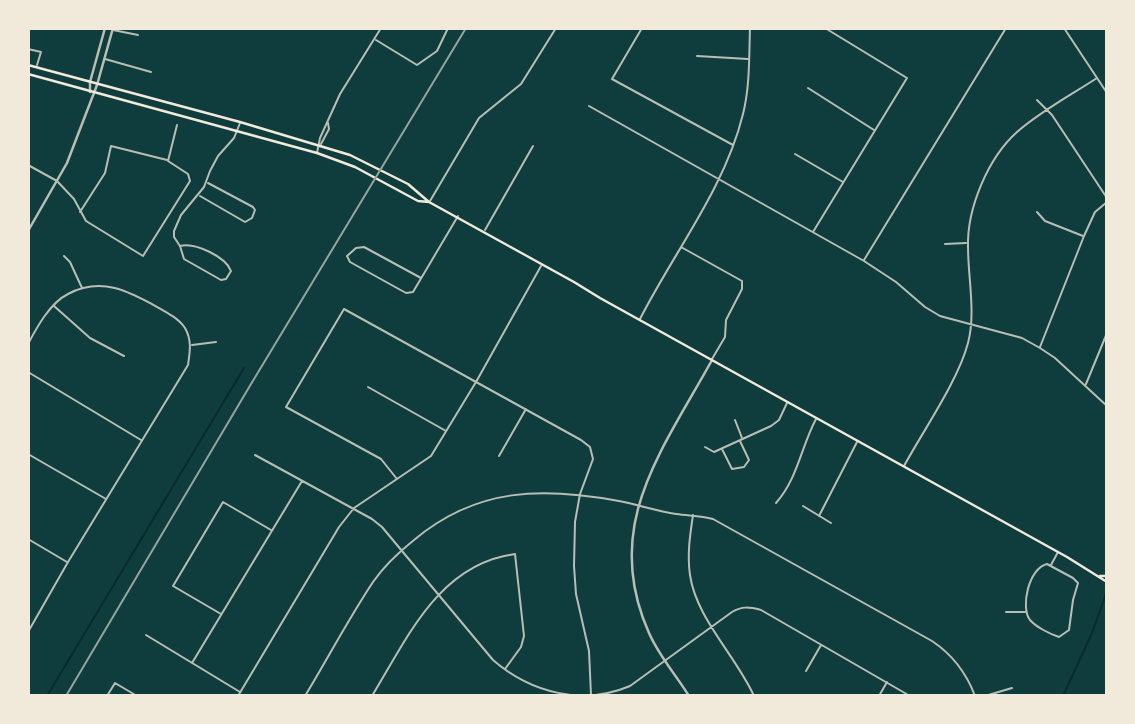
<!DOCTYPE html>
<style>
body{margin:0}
#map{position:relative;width:1135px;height:724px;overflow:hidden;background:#0f3d3e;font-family:"Fira Sans Condensed",sans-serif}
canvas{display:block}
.frame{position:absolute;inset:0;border:30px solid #f1e9da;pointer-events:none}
</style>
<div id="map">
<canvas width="1135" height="724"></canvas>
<div class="frame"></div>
</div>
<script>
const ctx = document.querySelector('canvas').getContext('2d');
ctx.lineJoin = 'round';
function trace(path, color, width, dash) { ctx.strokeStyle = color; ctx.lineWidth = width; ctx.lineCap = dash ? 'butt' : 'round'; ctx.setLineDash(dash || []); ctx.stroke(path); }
trace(new Path2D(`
 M47 696 244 368
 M1063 696 1092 633 1107 591`), '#0a2a2b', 2);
trace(new Path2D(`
 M642 28 612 79 733 145
 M1064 28 1107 93
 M113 30 138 35
 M376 40 417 65 437 51 448 28
 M28 49 41 52 37 65
 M697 56 748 59
 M105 59 151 72
 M808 88 874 130
 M1037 100 1052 115 1107 198
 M589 106 864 261 896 282 925 307 940 316 1022 338 1040 348 1055 358 1107 406
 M321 144 329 129 328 123
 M317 153 320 138 340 94 381 28
 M795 154 843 182
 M28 165 57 181 74 199 86 221 143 256 190 181 188 174 168 161 177 125
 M200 196 245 222 252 218 255 210 253 207 208 183
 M430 201 479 118 521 84 556 28
 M80 212 105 173 111 146 167 160
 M1037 212 1045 221 1083 236
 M485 230 533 146
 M813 232 907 78 825 28
 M945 244 966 243
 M180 246C195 242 226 257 231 271L226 279 221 280 184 259 180 246 174 237V231L181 215 204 187 210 171 218 156 234 138 240 123
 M681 247 742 281V289L726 320 725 337 712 359
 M64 256 70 262 82 288
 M864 260 1006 28
 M421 278 364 247 356 248 347 256 350 262 406 293 413 292 458 216
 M54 306 90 338 124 356
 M640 319C674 252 725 188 743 114 750 86 749 56 750 28
 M28 344C37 327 50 303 68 294 102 276 130 292 159 308 168 313 179 319 185 328 192 340 190 352 188 365L68 562 28 632
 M192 345 216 342
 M1040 347 1084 236 1095 212 1107 202
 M28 372 141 440
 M1086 384 1107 333
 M368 387 446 431
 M735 420 742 438
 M705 447 714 452 771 426 779 420 787 403
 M722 449 732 469 744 467 749 460 740 441
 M28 454 106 499
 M255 455 372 519 382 527 493 660C531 693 583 706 630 686L732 612C742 606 749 607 761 610L910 696
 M499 456 526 409
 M904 466C923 431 958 381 968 343 976 313 968 278 968 247 967 208 988 158 1017 132 1041 111 1071 95 1097 78
 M397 479 381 459 286 407 344 309 581 440 590 447 593 459 580 494 575 522 574 566 576 594 589 651 591 695
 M776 503C798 478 801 447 816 419
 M803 506 831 523
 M693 515C690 535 687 555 690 575 696 618 736 656 754 696
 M819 516 857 442
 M28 539 67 562
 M1047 564 1073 578 1078 583 1073 600 1069 630 1059 637C1050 634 1036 627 1030 620 1020 607 1029 568 1047 564Z
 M1051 565 1058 552
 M1006 612H1025
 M221 614 173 586 223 502 271 530
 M146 635 240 692
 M192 663 302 481
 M806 671 821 645
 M107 696 115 683 137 696
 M238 696 339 527 354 508 431 456 476 382 541 266
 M305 696C328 658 349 618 373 582 384 566 399 552 414 540 477 487 543 487 619 501 639 505 657 511 676 514 689 516 700 515 713 519L932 641C953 655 966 672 975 696
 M372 696C408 637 439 564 515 554L524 636 521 647 505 669
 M879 696 887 682
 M985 696 1012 688`), '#b8beb3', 2);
trace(new Path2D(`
 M90 92V82L105 28
 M28 231 67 163 97 85 113 28
 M689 696C676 675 659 656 649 633 601 526 662 451 712 360`), '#b8beb3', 2.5);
trace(new Path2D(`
 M28 65 240 122 350 155 408 184 429 202 574 282 600 298 1067 557 1107 582
 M28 74 317 153 355 167 418 201 429 202
 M1100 576H1107`), '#f1e9da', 2.5);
trace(new Path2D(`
 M66 696 251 384 466 28`), '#97a49c', 2);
</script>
